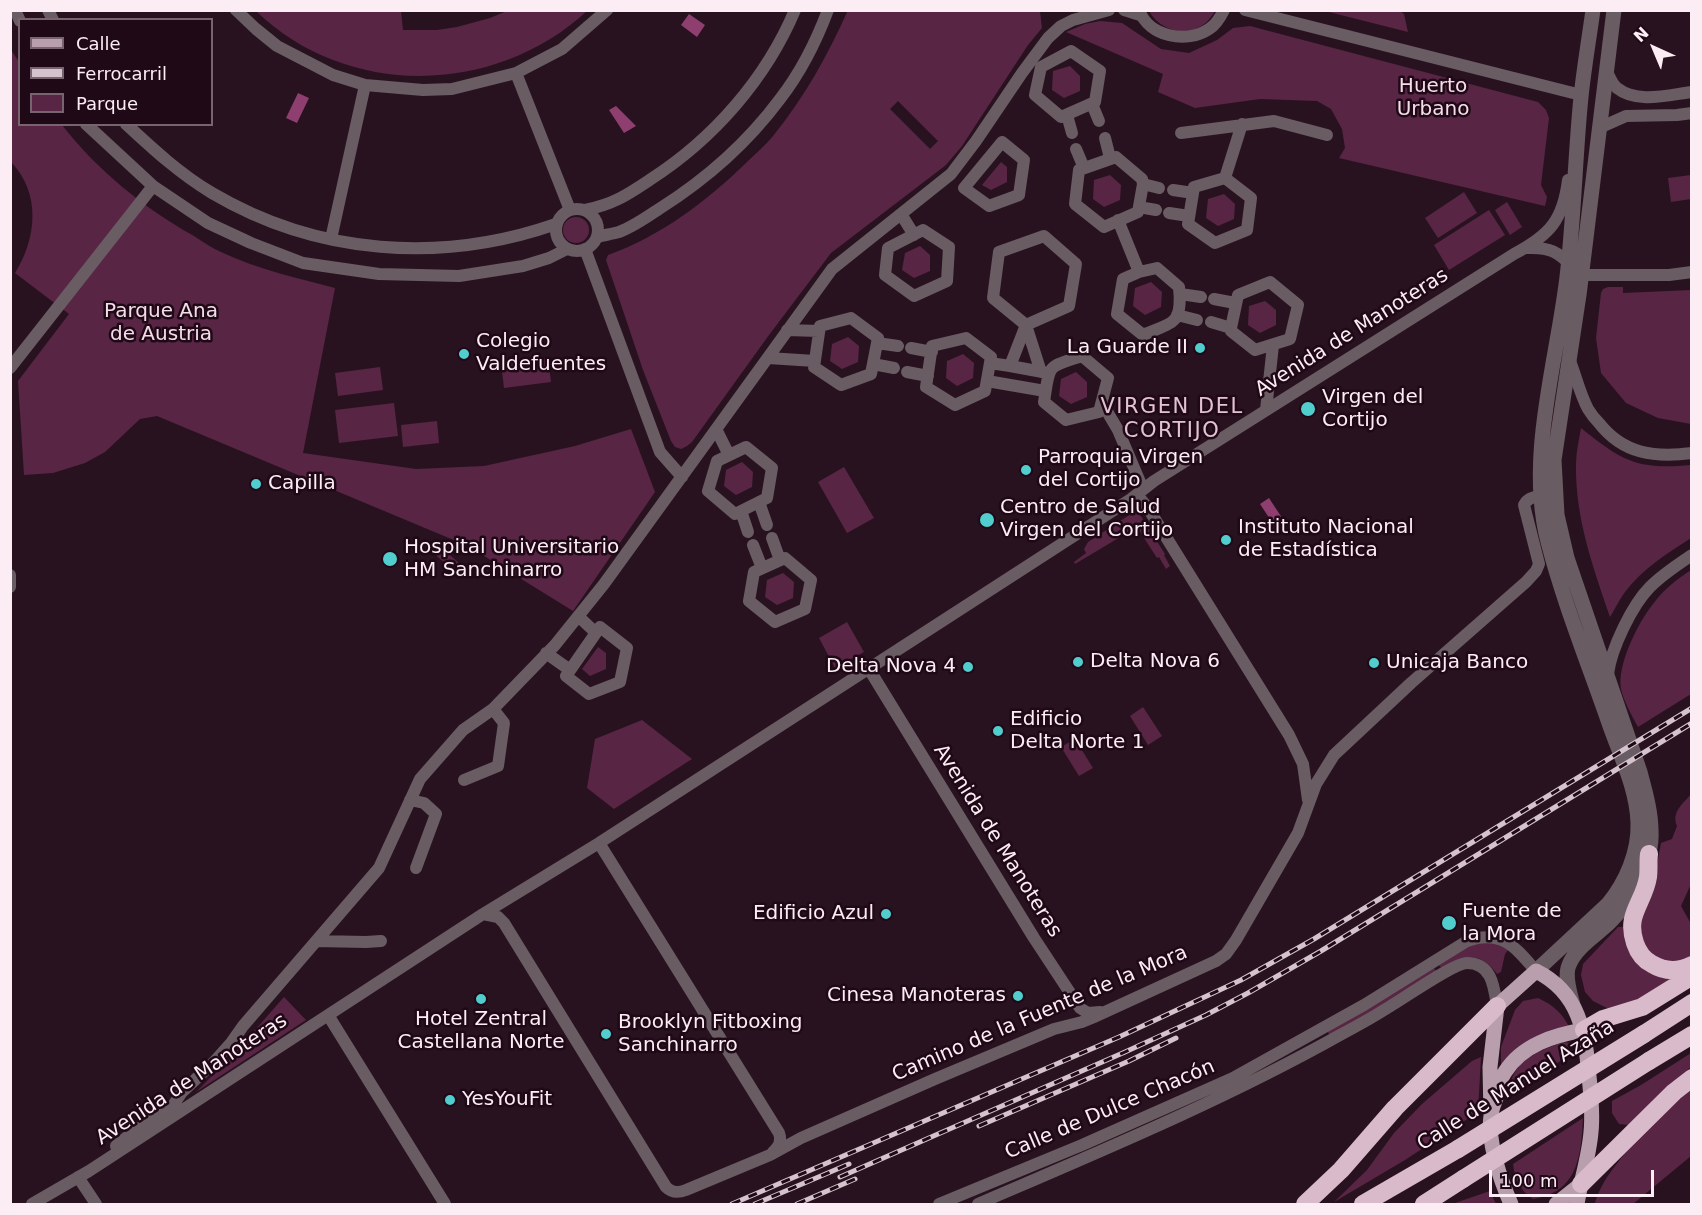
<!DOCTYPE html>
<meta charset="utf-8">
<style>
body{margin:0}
#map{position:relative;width:1702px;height:1215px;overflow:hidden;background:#29121f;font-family:"DejaVu Sans",sans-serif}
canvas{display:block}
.frame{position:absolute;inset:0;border:12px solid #fcecf4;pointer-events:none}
.legend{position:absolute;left:18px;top:18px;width:195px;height:108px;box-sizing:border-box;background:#1f0916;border:2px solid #77646f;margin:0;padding:8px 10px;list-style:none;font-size:18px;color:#fcecf4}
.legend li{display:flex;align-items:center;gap:12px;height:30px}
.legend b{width:30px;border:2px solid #77646f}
.north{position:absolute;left:1624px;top:18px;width:60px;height:60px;-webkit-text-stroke:4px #1f0916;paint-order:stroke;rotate:316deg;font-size:16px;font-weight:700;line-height:24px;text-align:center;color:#fcecf4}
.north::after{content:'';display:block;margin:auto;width:21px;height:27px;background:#fcecf4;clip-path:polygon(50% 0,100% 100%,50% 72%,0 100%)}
.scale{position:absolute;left:1489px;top:1170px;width:165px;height:27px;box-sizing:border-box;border:3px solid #fcecf4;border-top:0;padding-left:8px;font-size:18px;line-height:21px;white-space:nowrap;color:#fcecf4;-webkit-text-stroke:4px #1f0916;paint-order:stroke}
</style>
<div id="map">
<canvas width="1702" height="1215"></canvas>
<div class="frame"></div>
<ul class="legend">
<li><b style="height:8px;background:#b99fad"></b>Calle</li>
<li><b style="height:8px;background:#d4c3cc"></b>Ferrocarril</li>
<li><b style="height:16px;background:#582544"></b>Parque</li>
</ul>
<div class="north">N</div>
<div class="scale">100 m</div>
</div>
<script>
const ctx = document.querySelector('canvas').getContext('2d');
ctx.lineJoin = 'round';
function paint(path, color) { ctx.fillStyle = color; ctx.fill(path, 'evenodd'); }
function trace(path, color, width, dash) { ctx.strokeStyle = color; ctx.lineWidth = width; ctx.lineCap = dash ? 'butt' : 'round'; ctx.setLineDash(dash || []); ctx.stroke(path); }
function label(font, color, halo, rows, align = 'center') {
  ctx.font = font + ' "DejaVu Sans",sans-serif'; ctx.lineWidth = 5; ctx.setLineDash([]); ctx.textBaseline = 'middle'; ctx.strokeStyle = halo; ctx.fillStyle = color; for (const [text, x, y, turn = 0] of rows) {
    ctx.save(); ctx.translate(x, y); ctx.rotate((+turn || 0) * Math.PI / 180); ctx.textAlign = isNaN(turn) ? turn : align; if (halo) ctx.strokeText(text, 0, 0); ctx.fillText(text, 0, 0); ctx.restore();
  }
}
paint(new Path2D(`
 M848 10 1040 11 1042 28 1028 45 962 146 946 165 831 253 769 335 692 442 687 446 681 449 675 447 671 441 643 370 606 260 608 255C661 236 707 201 747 162 756 153 766 145 773 136 804 98 828 55 848 10ZM898 101 938 141 930 149 890 109Z
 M256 11H401L403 30H437L457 27 490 18 507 11H587C495 96 347 99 256 11Z
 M1149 11H1215C1200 39 1164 37 1149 11Z
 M1325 11H1400L1404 14 1408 32Z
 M1100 21 1122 23 1161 49 1189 53 1217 40 1233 28 1250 26 1538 102 1546 110 1549 118 1541 185 1547 197 1545 206 1339 158 1345 148 1342 129 1331 109 1317 101 1260 99 1195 108 1158 92 1163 74 1066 32 1085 24Z
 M10 48 19 62 20 124 62 125C97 170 144 208 194 236 203 242 212 248 221 252 257 269 297 278 335 288L303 453 416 469 484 466 575 446 631 429 655 492 573 611 468 546 157 416 140 419 105 452 85 463 53 473 24 475 18 381 69 314 15 273C37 238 41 193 11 162Z
 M1070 66 1080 76V91L1064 98 1052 90 1053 71Z
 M1001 162 1007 167V182L991 190 982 185Z
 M1110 175 1121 185 1120 200 1104 207 1093 199 1094 180Z
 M1691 175V199L1671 202 1668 178Z
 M1464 192 1477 213 1438 238 1425 218Z
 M1224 194 1235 204 1234 219 1218 226 1206 218 1208 199Z
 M1507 202 1522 227 1510 235 1495 210Z
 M1489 210 1505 235 1449 270 1434 245Z
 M563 230a13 13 0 1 1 26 0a13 13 0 1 1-26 0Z
 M920 246 930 255V271L914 278 902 270 905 253Z
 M1151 282 1162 292 1161 307 1145 315 1133 306 1135 288Z
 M1608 287H1623V293L1691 290V424L1658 418 1626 403 1601 373 1596 338 1601 293 1603 289Z
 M1265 301 1276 310V325L1260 333 1248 325 1249 306Z
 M848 337 859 346 858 362 842 369 830 361 832 344Z
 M963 354 974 363 973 378 957 386 946 378 947 361Z
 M548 358 551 382 504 388 501 363Z
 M380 367 383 390 338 396 335 373Z
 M1076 372 1087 382V397L1071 404 1059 396 1061 379Z
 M394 403 398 436 339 443 335 410Z
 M437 421 439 443 403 447 401 425Z
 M1581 428C1622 461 1637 470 1691 465V538C1668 553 1642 569 1625 592 1619 600 1615 609 1610 617 1593 567 1575 518 1576 464 1576 452 1579 440 1581 428Z
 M742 462 753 472 752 487 736 495 724 486 726 470Z
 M844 467 874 518 847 533 818 482Z
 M1137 510 1165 554 1164 555 1170 566 1166 569 1159 557 1157 558 1137 527 1075 564 1074 562 1086 553 1084 549 1088 542Z
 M428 541 443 549 467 570 466 574 462 577 460 576 425 546Z
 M1691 570V694L1638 727C1632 716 1624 702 1621 689 1617 664 1638 623 1653 604 1663 590 1677 579 1691 570Z
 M783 573 794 582 793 598 777 605 765 597 767 580Z
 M847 622 864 652 835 668 819 638Z
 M598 647 606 653V669L590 676 582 669Z
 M1143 707 1162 736 1148 745 1130 716Z
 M642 720 692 759 614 809 587 788 595 739Z
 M1075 739 1093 768 1079 776 1061 747Z
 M1691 794V884L1681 906 1690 922H1691V960L1679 965 1650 959 1637 922 1655 875 1661 843 1672 839 1677 826C1671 812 1683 804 1691 794Z
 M1618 927H1624C1627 960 1640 969 1670 979L1629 1005 1609 1009 1593 1001 1585 992 1581 975 1583 964Z
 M1494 942 1509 949 1505 954 1501 972 1497 974C1478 949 1465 957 1442 969L1438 964 1471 944Z
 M1433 967 1437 972 1330 1036 1327 1030Z
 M284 997 306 1020 196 1092 234 1054Z
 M1538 998C1553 1005 1563 1013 1570 1029L1501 1072V1047L1515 1010 1523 1001Z
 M1563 1042 1571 1043 1570 1055 1507 1094C1515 1059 1532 1054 1563 1042Z
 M1691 1053V1067L1663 1091 1629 1125 1619 1124 1612 1113V1101L1641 1085Z
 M1481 1057 1478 1112 1405 1160 1334 1202 1367 1170 1394 1133 1422 1104 1472 1061Z
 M1691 1087V1156L1633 1204H1595C1603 1167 1663 1114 1691 1087Z
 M1583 1118C1581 1157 1578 1192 1533 1199 1520 1191 1515 1179 1513 1164Z
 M1490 1191 1496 1204H1453L1455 1203Z`), '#582544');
paint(new Path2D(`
 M689 14 705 25 697 37 681 25Z
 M298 93 309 98 297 123 286 118Z
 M616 106 636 126 624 133 609 110Z
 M1269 498 1286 524 1277 530 1260 504Z`), '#8f3e70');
trace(new Path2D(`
 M15 10 20 21
 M48 10 53 20
 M236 10 256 29 277 46 333 75 365 85 423 90 452 89 516 73 562 49 607 10
 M1124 10 1140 15
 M1139 10C1149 37 1187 44 1209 29 1216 25 1220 18 1224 10
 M1245 10 1581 95
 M1071 51 1100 71 1095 102 1061 117 1035 95 1041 67Z
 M1607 72C1610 77 1612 84 1617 88 1637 104 1668 95 1692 92
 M516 73 570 210
 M1092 104 1099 121
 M1067 115 1072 133
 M86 124 153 186 208 223 251 243 303 263 379 274 459 276 523 266 549 258 567 249
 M126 124C153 149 180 174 212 193 317 255 441 264 556 224
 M1599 128 1626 116 1677 115 1692 113
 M1181 133 1274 121 1327 135
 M1105 138 1110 158
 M1002 142 1024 160 1019 195 989 206 964 188Z
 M1076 149 1084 168
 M1116 157 1142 179 1143 184 1138 212 1104 227 1075 204 1079 170Z
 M1225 178 1251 198 1247 230 1215 243 1188 224 1194 187Z
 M1225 178 1242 124
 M1143 184 1159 188
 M1173 190 1193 193
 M1139 207 1156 210
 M556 230a21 21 0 1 1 42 0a21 21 0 1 1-42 0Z
 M585 210C614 204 627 195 651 179 713 139 766 79 795 10
 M1169 213 1189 216
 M901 214 914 235
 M1118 220 1139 272
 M923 230 949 247 947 281 914 296 885 275 888 248Z
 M1044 236 1076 264 1069 306 1026 325 993 298 999 252Z
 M597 237C604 235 612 234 619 232 633 227 647 217 659 209 705 180 748 142 780 99 801 72 816 42 828 10
 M331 239 365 85
 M1528 248C1550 247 1558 252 1573 267
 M585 249 660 452 682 477
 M1157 268 1179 287C1180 296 1181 314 1174 320 1169 326 1151 331 1143 335L1117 314 1123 279 1139 272Z
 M1573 275H1669L1692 272
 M1180 294 1201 297
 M1214 299 1235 303
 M1177 315 1197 320
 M851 318 878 338 871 374 841 385 814 367 820 326Z
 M1211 322 1231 328V331L1255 350 1290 339 1298 305 1270 282 1238 295 1231 328
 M1026 325 1041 372
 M787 330 819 331
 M966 338 991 357 985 391 955 405 926 387 932 346Z
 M877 343 898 346
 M911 348 932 352
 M1082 356 1108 378 1099 412 1066 420 1044 402C1050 363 1046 368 1082 356Z
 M768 358 815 361
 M1570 361C1576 376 1580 394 1588 409 1591 414 1595 419 1599 423 1623 454 1655 458 1692 453
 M990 363 1010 366 1048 373
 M873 364 894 368
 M1010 366 1026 325
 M10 368 153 186
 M907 372 928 376
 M987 381 1045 391
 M1102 403 1118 430 1143 489
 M1266 410 1273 345
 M716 429 729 455
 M746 447 772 468 767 498 735 514 708 491 717 461Z
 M1137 495 1148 508 1289 735 1303 764 1308 800
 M759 502 767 525
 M741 511 748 532
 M772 538 780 560
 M753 545 762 568
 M785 558 811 580 805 609 775 622 749 601 754 572Z
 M10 575V587
 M578 616 595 632
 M600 627 627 648 620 682 589 694 566 676Z
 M546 653 570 670
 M869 669 1034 938 1080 1008 1088 1013 1100 1012
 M1608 674C1611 649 1632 605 1650 587 1663 574 1677 565 1692 555
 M464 780 498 766 504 723 493 709
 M410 800 424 803 436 814 416 868
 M599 843 779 1133C782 1141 779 1146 773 1152
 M483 914 498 917 504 923 666 1187C672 1193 678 1193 686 1190L770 1155 801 1138 935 1079 1054 1029 1082 1022 1094 1017 1216 961 1226 954 1236 940 1298 833 1316 784 1334 755 1411 683 1526 582 1536 571 1539 564 1524 505C1529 495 1538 498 1547 494
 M316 941 366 942 381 941
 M328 1015 445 1204
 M160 1120 166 1116 182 1092 214 1062 231 1043 243 1026 379 868 420 779 463 730 493 709 555 645 604 584 832 269 951 174 976 141 1022 73 1048 38 1061 26 1073 20 1109 10
 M116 1146 132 1133 165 1110
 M78 1177 96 1204
 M32 1204 89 1171 483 914 599 843 1131 499 1154 481 1514 254C1550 235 1563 220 1568 180
 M939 1204 1082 1145 1233 1078 1364 1005 1467 941C1502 929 1515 947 1536 971
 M978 1204C1101 1151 1224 1100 1340 1035 1355 1027 1370 1019 1384 1010 1399 1002 1453 963 1467 963 1492 963 1494 987 1497 1006`), '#695c63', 12);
trace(new Path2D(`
 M1536 971 1608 904C1626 882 1639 852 1638 823 1637 789 1621 757 1610 726 1589 665 1564 604 1548 542 1526 457 1557 362 1567 277 1574 217 1575 157 1581 97 1584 68 1589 39 1593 10
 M1573 1005C1570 993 1564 976 1569 965 1576 947 1597 935 1610 922 1631 901 1653 861 1651 831 1651 811 1645 791 1640 772L1567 558 1557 515 1554 460 1579 295 1614 10`), '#695c63', 15);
trace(new Path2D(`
 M1491 1116 1490 1067 1497 1006 1536 971C1580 993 1585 1032 1589 1076 1591 1095 1593 1113 1591 1132 1589 1157 1581 1180 1577 1204
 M1511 1204C1501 1181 1487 1142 1491 1116 1491 1110 1494 1104 1496 1098 1498 1089 1500 1079 1505 1072 1522 1045 1554 1035 1584 1030
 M1556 1204 1581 1184`), '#b99fad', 15);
trace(new Path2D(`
 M1649 854C1648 861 1649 869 1648 877 1644 903 1625 914 1635 943 1638 952 1644 960 1652 964 1665 972 1678 972 1692 965
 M1584 1030 1603 1019 1642 1007 1692 976
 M1644 1034 1692 1003
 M1649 1061 1692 1035
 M1581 1184 1674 1092 1692 1078
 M1305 1204 1341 1170 1395 1108 1497 1006
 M1363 1204 1458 1149
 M1424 1204 1463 1179`), '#d9baca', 18);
const rail = new Path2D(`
 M979 1126 1129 1061 1176 1038
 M840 1177 1125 1052 1206 1015 1248 993 1321 951 1692 723
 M732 1204 1119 1037 1241 980 1314 939 1692 708
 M755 1204 849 1164
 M797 1204 855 1179`);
trace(rail, '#d4c3cc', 5);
trace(rail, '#1f0916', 3, [9]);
trace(new Path2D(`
 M1458 1149 1644 1034
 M1463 1179 1649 1061`), '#d9baca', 18);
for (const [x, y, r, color] of [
 [1200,348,6,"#52cdcd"],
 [464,354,6,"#52cdcd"],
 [1308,409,8,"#52cdcd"],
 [1026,470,6,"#52cdcd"],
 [256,484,6,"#52cdcd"],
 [987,520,8,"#52cdcd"],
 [1226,540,6,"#52cdcd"],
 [390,559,8,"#52cdcd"],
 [1078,662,6,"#52cdcd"],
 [1374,663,6,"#52cdcd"],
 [968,667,6,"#52cdcd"],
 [998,731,6,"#52cdcd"],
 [886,914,6,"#52cdcd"],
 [1449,923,8,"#52cdcd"],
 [1018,996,6,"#52cdcd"],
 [481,999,6,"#52cdcd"],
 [606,1034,6,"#52cdcd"],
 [450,1100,6,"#52cdcd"]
]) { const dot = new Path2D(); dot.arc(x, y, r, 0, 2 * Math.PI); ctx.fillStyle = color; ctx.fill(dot); trace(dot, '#1f0916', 2); }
label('20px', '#f4dce8', '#1f0916', [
 ["Huerto",1433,87],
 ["Urbano",1433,110],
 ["Parque Ana",161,312],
 ["de Austria",161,335]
]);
label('20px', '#fcecf4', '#1f0916', [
 ["Avenida de Manoteras",1352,333,-32],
 ["Avenida de Manoteras",997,841,58],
 ["Camino de la Fuente de la Mora",1040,1014,-23],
 ["Avenida de Manoteras",192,1080,-33],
 ["Calle de Manuel Azaña",1516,1086,-32],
 ["Calle de Dulce Chacón",1110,1110,-23]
]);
label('20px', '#fcecf4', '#1f0916', [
 ["Colegio",476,342],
 ["Valdefuentes",476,365],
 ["La Guarde II",1188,348,"right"],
 ["Virgen del",1322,398],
 ["Cortijo",1322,421],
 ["Parroquia Virgen",1038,458],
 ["del Cortijo",1038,481],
 ["Capilla",268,484],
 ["Centro de Salud",1000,508],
 ["Virgen del Cortijo",1000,531],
 ["Instituto Nacional",1238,528],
 ["de Estadística",1238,551],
 ["Hospital Universitario",404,548],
 ["HM Sanchinarro",404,571],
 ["Delta Nova 6",1090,662],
 ["Unicaja Banco",1386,663],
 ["Delta Nova 4",956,667,"right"],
 ["Edificio",1010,720],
 ["Delta Norte 1",1010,743],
 ["Fuente de",1462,912],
 ["la Mora",1462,935],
 ["Edificio Azul",874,914,"right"],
 ["Cinesa Manoteras",1006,996,"right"],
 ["Hotel Zentral",481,1020,"center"],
 ["Castellana Norte",481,1043,"center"],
 ["Brooklyn Fitboxing",618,1023],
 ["Sanchinarro",618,1046],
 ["YesYouFit",462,1100]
], 'left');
ctx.letterSpacing = '1.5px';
label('21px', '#e2c2d3', '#1f0916', [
 ["VIRGEN DEL",1172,408],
 ["CORTIJO",1172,432]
]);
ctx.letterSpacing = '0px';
</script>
